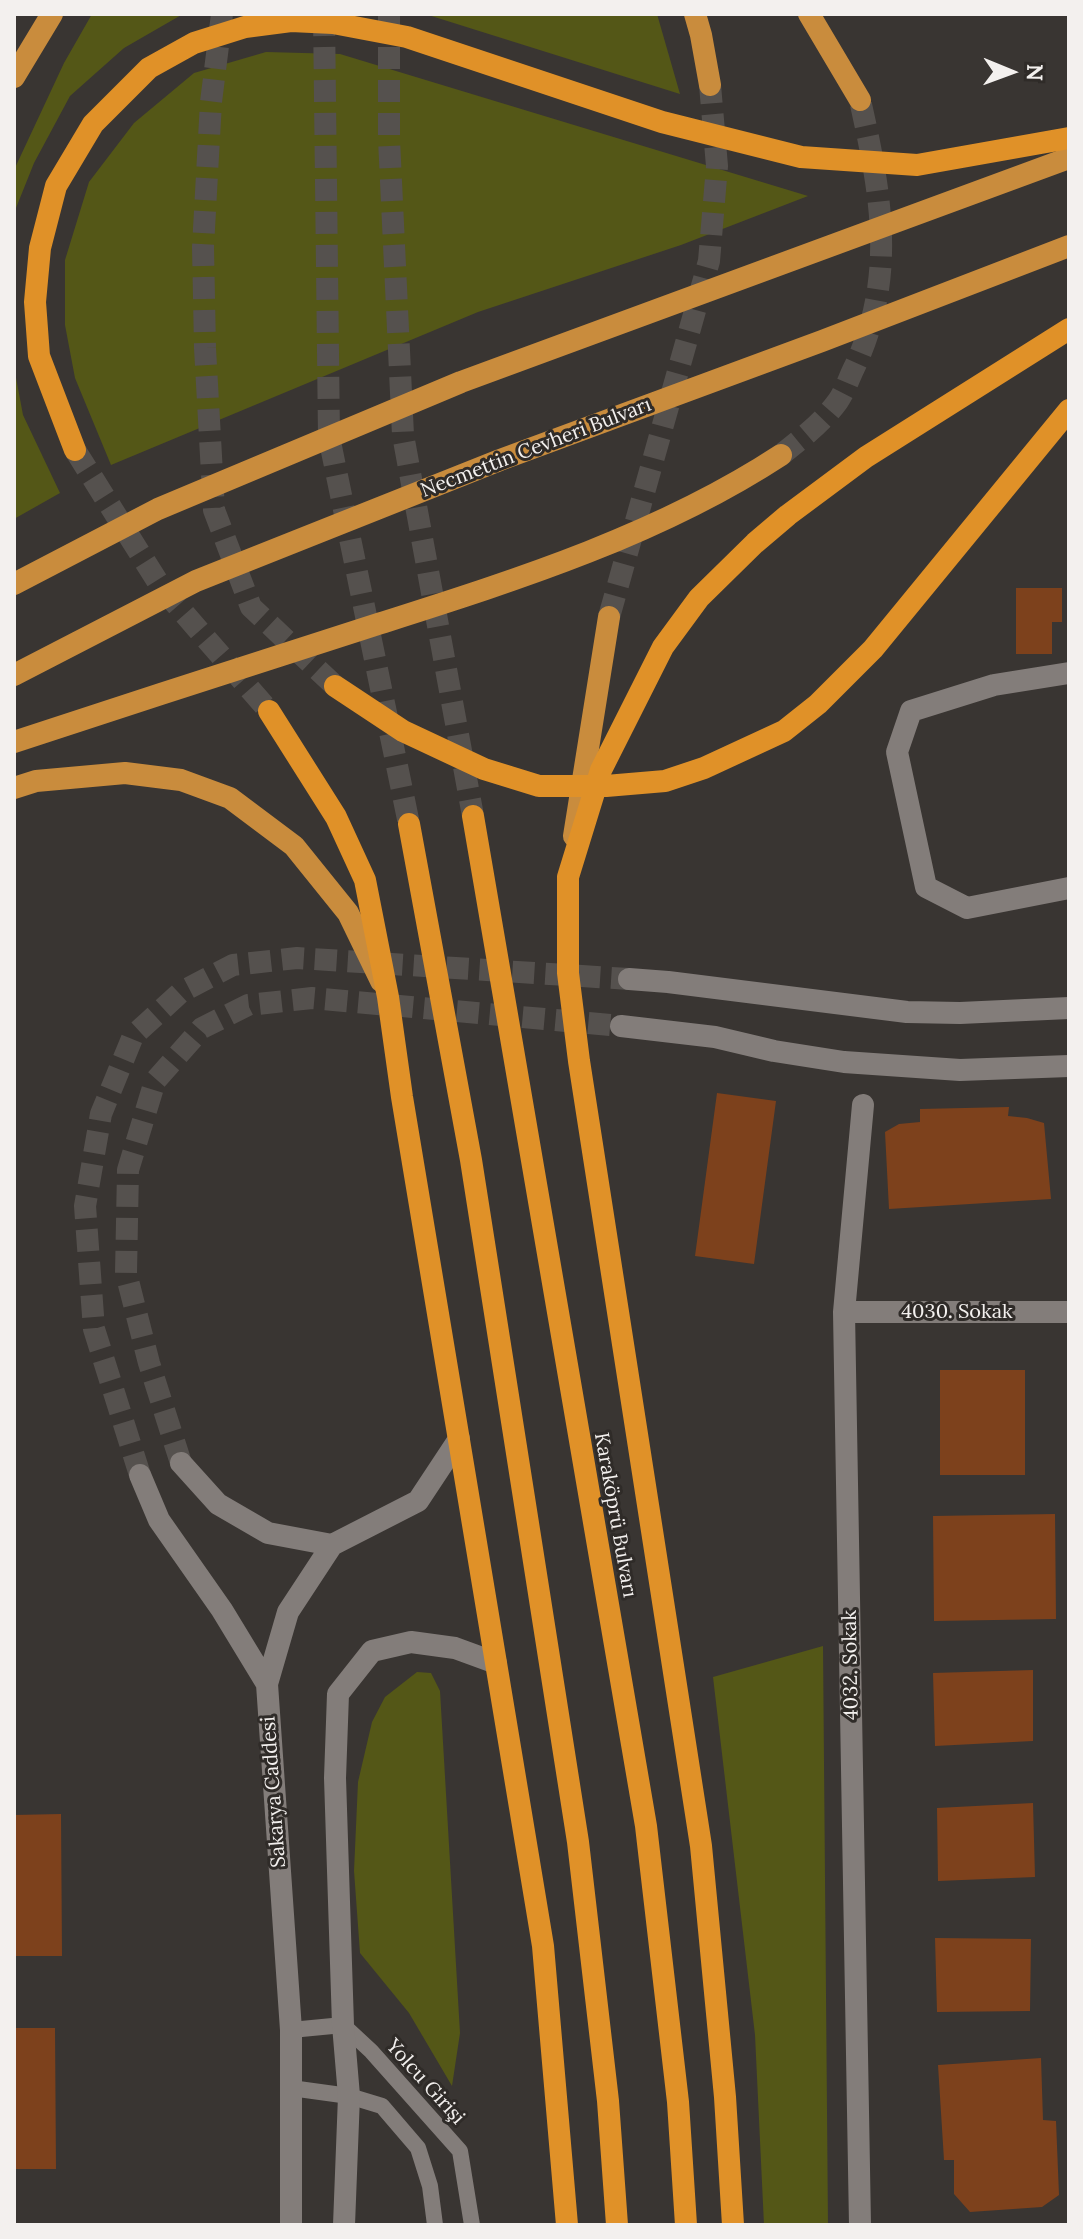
<!DOCTYPE html>
<meta charset="utf-8">
<style>
body{margin:0}
#map{position:relative;width:1083px;height:2239px;overflow:hidden;background:#393532;font-family:Lora,serif}
canvas{display:block}
.frame{position:absolute;inset:0;border:16px solid #f3f0ee;pointer-events:none}
.north{position:absolute;left:971px;top:32px;width:80px;height:80px;-webkit-text-stroke:6px #2f2b28;paint-order:stroke;rotate:91deg;font-size:22px;font-weight:700;line-height:32px;text-align:center;color:#f3f0ee}
.north::after{content:'';display:block;margin:auto;width:28px;height:36px;background:#f3f0ee;clip-path:polygon(50% 0,100% 100%,50% 72%,0 100%)}
</style>
<div id="map">
<canvas width="1083" height="2239"></canvas>
<div class="frame"></div>
<div class="north">N</div>
</div>
<script>
const ctx = document.querySelector('canvas').getContext('2d');
ctx.lineJoin = 'round';
function paint(path, color) { ctx.fillStyle = color; ctx.fill(path, 'evenodd'); }
function trace(path, color, width, dash) { ctx.strokeStyle = color; ctx.lineWidth = width; ctx.lineCap = dash ? 'butt' : 'round'; ctx.setLineDash(dash || []); ctx.stroke(path); }
function label(font, color, halo, rows, align = 'center') {
  ctx.font = font + ' Lora,serif'; ctx.lineWidth = 6; ctx.setLineDash([]); ctx.textBaseline = 'middle'; ctx.strokeStyle = halo; ctx.fillStyle = color; for (const [text, x, y, turn = 0] of rows) {
    ctx.save(); ctx.translate(x, y); ctx.rotate((+turn || 0) * Math.PI / 180); ctx.textAlign = isNaN(turn) ? turn : align; if (halo) ctx.strokeText(text, 0, 0); ctx.fillText(text, 0, 0); ctx.restore();
  }
}
paint(new Path2D(`
 M92 14H183L124 48 70 96 34 163 14 213V170L64 63Z
 M425 14H657L680 94Z
 M266 52 340 54 808 196 681 245 478 312 111 465 75 378 65 325V260L89 182 134 123 194 73Z
 M14 367 23 415 60 493 14 519Z
 M823 1646 828 2225H764L755 2035 713 1677Z
 M417 1672 431 1673 440 1691 460 2033 452 2086 409 2013 360 1953 354 1871 358 1782 372 1722 385 1697Z`), '#545717');
paint(new Path2D(`
 M1016 588H1062V622H1052V654H1016Z
 M717 1093 776 1101 754 1264 695 1256Z
 M1009 1107 1008 1116 1027 1118 1044 1123 1051 1199 889 1209 885 1132 899 1124 920 1122V1109Z
 M940 1370H1025V1475H940Z
 M1055 1514 1056 1619 934 1621 933 1516Z
 M1033 1670V1741L935 1746 933 1673Z
 M1033 1803 1035 1877 938 1881 937 1808Z
 M61 1814 62 1956H14V1815Z
 M935 1938 1031 1939 1030 2011 937 2012Z
 M14 2028H55L56 2169H14Z
 M1041 2058 1043 2120 1056 2121 1059 2195 1042 2207 970 2212 954 2194V2160H944L938 2065Z`), '#7d411c');
trace(new Path2D(`
 M181 1463 149 1363 126 1273 128 1170 155 1081 202 1028 248 1005 312 998 621 1026
 M140 1475 94 1329 85 1206 101 1114 133 1036 181 992 233 965 297 958 629 979`), '#55514e', 22, [22, 11]);
trace(new Path2D(`
 M781 455C801 439 823 422 838 401 845 391 849 378 854 368 897 277 881 194 860 100
 M609 617 709 261 717 166 710 85`), '#55514e', 22, [22, 11]);
trace(new Path2D(`
 M222 14 211 102 203 247 205 348 214 510 251 607 335 686
 M324 14 329 437 409 824
 M389 14V139L403 435 473 816
 M75 450 161 587 269 711`), '#55514e', 22, [22, 11]);
trace(new Path2D(`
 M291 2030 343 2025 371 2051 460 2151 472 2225
 M291 2088 349 2096 382 2106 418 2148 430 2186 435 2225`), '#837d7a', 16);
trace(new Path2D(`
 M1069 673 994 685 911 711 897 752 926 887 967 908 1069 888
 M844 1312H1069
 M860 2225 844 1312 863 1105`), '#837d7a', 22);
trace(new Path2D(`
 M629 979 668 982 907 1012 960 1013 1069 1008
 M621 1026 715 1037 774 1051 844 1062 960 1070 1069 1066
 M181 1463 218 1504 268 1533 332 1545
 M140 1475 159 1520 222 1610 267 1684
 M291 2225V2030L267 1684 288 1612 332 1545 418 1501 459 1439
 M344 2225 349 2096 343 2025 335 1778 338 1694 372 1651 411 1642 455 1648 496 1663`), '#837d7a', 22);
trace(new Path2D(`
 M695 14 701 35 710 85
 M809 14 860 100
 M14 77 52 14
 M14 584 158 509 461 382 1069 158
 M14 675 196 581 500 460 822 341 1069 246
 M14 742C135 702 257 663 378 624 516 580 659 535 781 455
 M14 788 36 781 125 773 181 780 230 798 294 846 348 913 381 981
 M574 836 609 617`), '#c98c3d', 22);
trace(new Path2D(`
 M75 450 39 356 35 302 40 248 56 186 93 124 149 68 194 43 245 27 291 21 333 23 407 37 662 122 801 157 917 165 1069 138
 M335 686 403 731 484 769 539 786H606L665 781 704 768 784 731 818 704 873 649 1069 410
 M269 711 336 817 365 880 388 997 402 1097 543 1946 567 2225
 M473 816 646 1826 678 2102 686 2225
 M409 824 471 1160 578 1842 608 2101 617 2225
 M733 2225 725 2097 701 1846 579 1061 568 973V877L601 770 663 647 699 598 755 543 788 515 866 457 1069 329`), '#e09128', 22);
label('20px', '#f3f0ee', '#2f2b28', [
 ["Necmettin Cevheri Bulvarı",536,448,-21],
 ["4030. Sokak",957,1312],
 ["Karaköprü Bulvarı",615,1515,80],
 ["4032. Sokak",851,1665,-91],
 ["Sakarya Caddesi",274,1792,-94],
 ["Yolcu Girişi",425,2082,48]
]);
</script>
